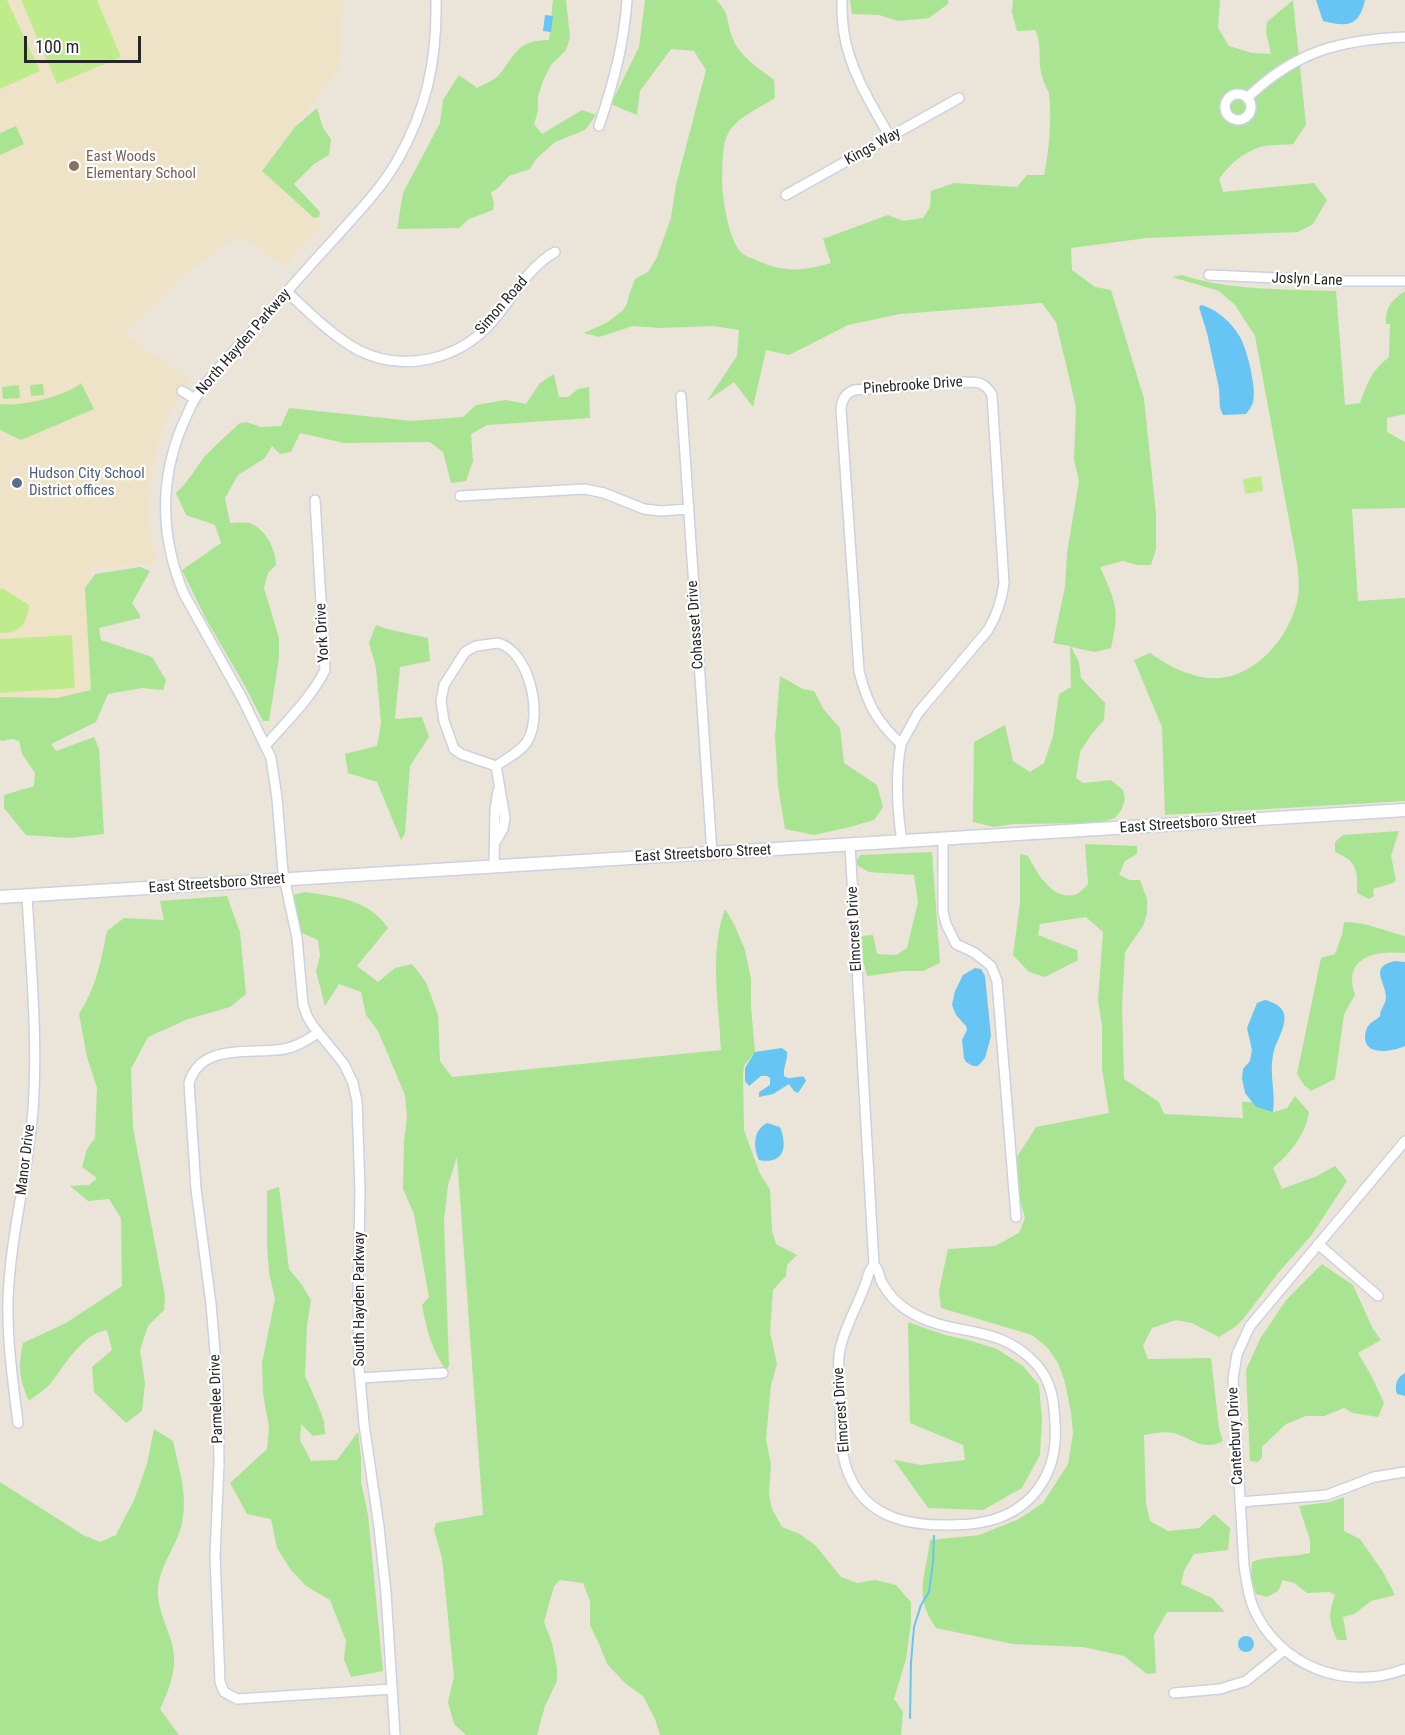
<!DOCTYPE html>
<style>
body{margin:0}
#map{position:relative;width:1405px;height:1735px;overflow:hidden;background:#ebe4d8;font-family:"Roboto Condensed",sans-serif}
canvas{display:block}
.scale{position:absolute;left:24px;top:36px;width:117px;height:27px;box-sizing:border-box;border:3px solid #272727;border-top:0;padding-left:8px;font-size:18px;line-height:21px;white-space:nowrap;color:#272727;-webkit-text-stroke:4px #fff;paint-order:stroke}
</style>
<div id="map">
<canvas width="1405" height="1735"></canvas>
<div class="scale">100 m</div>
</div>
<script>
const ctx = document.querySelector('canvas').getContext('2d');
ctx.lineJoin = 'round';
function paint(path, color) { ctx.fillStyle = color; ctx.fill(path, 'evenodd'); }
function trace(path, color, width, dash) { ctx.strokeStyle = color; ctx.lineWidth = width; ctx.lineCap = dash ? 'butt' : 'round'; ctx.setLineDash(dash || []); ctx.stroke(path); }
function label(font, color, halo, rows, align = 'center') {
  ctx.font = font + ' "Roboto Condensed",sans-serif'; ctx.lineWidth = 4.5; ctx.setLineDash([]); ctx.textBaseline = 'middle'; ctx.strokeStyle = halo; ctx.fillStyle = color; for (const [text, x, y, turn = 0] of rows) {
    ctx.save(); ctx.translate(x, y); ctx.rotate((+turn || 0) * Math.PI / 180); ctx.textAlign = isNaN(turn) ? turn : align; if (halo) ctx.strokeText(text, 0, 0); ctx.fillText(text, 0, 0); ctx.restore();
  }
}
paint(new Path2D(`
 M0 0H344L338 69 262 171 321 224 285 266 238 235 191 270 125 334 190 381 172 408 160 435 154 462 150 485 149 513 155 563 90 569 96 695 0 702Z`), '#eee3c6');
paint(new Path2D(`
 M553 0H566L570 38 566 50 551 65 543 81 538 97V111L534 124 542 134 582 110 596 115 585 130 555 142 536 159 530 169 509 176 497 189 491 192 494 204 493 210 469 219 459 228 397 229 403 193 440 123 443 100 459 75 477 88C484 84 493 81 498 76 516 55 516 40 549 40Z
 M645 0H716C731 14 726 23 733 39 740 57 759 68 774 80L775 98C761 107 740 116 730 130 721 144 723 164 722 180 722 197 729 244 743 254 747 257 752 258 756 260 784 273 802 271 831 263L823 239 888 215 903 221 923 218 930 207 931 191 954 183 1017 187 1027 175H1044C1049 154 1052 116 1049 94 1047 87 1042 80 1041 72 1038 58 1042 42 1035 30L1017 31 1012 12 1013 0H1220L1218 28 1229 46 1252 53 1271 54 1266 32 1267 22 1293 0 1306 125 1293 144C1285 145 1265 145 1260 147 1242 153 1229 165 1219 179L1223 192 1314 183 1327 200 1313 224 1298 232 1147 238 1071 248 1072 270 1095 287 1111 290 1144 399 1156 514V549L1151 565H1137L1123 561 1100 567C1116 603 1120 609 1111 648L1095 652 1071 647 1079 662 1081 678 1105 703 1104 720 1091 735 1080 752 1076 778 1083 783 1111 780 1123 790 1125 799 1122 809 1115 818 1099 823 1013 824 994 827 973 822 974 742 1005 725 1013 761 1030 772 1044 763 1053 736 1059 694 1071 687 1070 646 1053 643 1065 587 1067 553 1079 481 1074 460 1076 407 1056 322 1042 303 900 314 848 325 789 355 766 350 753 407 734 382 707 401 737 356 739 330 713 326 659 328 633 326 599 337 584 333 608 322 623 310 627 304 629 295 635 279 648 272 657 257 671 218 676 185 706 70 694 51 671 49 640 91 637 115 611 104 639 47Z
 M850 0H948V4L929 18 898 21 879 15 852 14Z
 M317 108 323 128 331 139 329 155 314 164 294 184 320 212 319 217 314 218 262 171 295 127Z
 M16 126 24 144 0 155V133Z
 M1182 275C1231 291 1285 289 1336 291L1345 405 1360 403C1368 382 1371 371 1389 357L1390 324H1386C1385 307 1392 300 1405 291V414L1387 418V432L1405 442V508L1352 509 1358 601 1405 598V801L1165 815 1162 727 1134 660 1150 653C1165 664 1182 673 1201 677 1248 687 1291 640 1298 596 1300 586 1298 574 1297 563L1255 336 1235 305 1219 291 1172 277Z
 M554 374 559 397H568L578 389 589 387 590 418 487 425 471 434 473 461 466 481 451 483 443 452 430 442 344 443 300 433 291 452 280 454 272 446 265 458 238 475 225 498 230 523C235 523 243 522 249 523 265 528 276 549 276 565L268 573 264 588 279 638V658L269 721H263L245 686 206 619 182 570 221 543 215 525 186 515 176 493C188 482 195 469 205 456 216 445 228 434 240 423L246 422 261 427 281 426 289 408 412 421 463 417 476 405 506 400 526 404 540 383Z
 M81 383 94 409 21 440 0 430V404C20 407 67 396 81 383Z
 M43 384 44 395 31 396 30 385Z
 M19 385 20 398 3 399 2 387Z
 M140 567 150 571 132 603 140 615V618L99 628 101 640 152 657 166 680 163 690 142 688 108 694 96 722 51 744 56 751 94 737 99 749 104 834 70 838 26 835 4 808V795L34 786 35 773 22 754 19 741 12 739 2 741 0 740V697L57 698 91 690 85 588 95 574Z
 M376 625 387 629 428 638 430 661 400 667 395 719 422 717 429 737 410 766 405 833 401 840 377 782 348 773 345 754 377 746 381 723 376 668 369 643Z
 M780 676 803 689 814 691 824 710 840 728 844 763 877 785 883 807 874 820 850 827 814 835 785 829 778 786 775 736Z
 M1399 831 1391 856 1396 880 1393 883 1373 889 1374 896 1369 899 1357 893C1358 870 1357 861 1335 852V842L1343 835Z
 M1085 844 1137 846V854L1125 861 1119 875 1130 880H1140L1147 899V913L1143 926 1125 952 1122 1006 1124 1079 1159 1102 1164 1114 1243 1118 1242 1102H1253L1256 1107 1274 1112 1287 1108 1295 1096 1309 1112C1305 1136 1291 1152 1273 1168L1282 1189 1317 1176 1335 1166 1347 1181 1311 1236 1278 1273 1244 1318 1235 1327 1219 1337 1192 1323 1176 1320 1152 1328 1143 1346 1148 1359 1211 1358 1219 1428 1223 1441C1201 1452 1193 1438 1173 1433 1165 1431 1153 1434 1144 1435L1146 1503 1150 1521 1168 1531 1199 1528 1214 1514 1230 1528 1228 1550 1194 1554 1184 1571 1181 1584 1212 1598 1225 1612H1167L1154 1635 1156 1673 1147 1674 1124 1656 1083 1647 1013 1644 936 1628C913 1596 926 1575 930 1540L979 1535 1019 1519 1043 1503 1068 1464 1073 1434 1071 1412 1064 1379 1058 1363 1047 1347 1032 1335 941 1308 939 1291 948 1249 995 1246 1019 1233 1025 1218 1018 1193 1017 1157 1036 1127 1109 1113 1102 1069V1026L1098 1000 1103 932 1086 917 1040 924 1038 935 1077 950 1078 960 1045 977 1029 972 1013 955 1020 903V854L1028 856C1036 872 1054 903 1077 894 1081 892 1085 887 1088 884Z
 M932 852 940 963 923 971H903L867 976 863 960 862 936 873 935 877 954 896 955 907 948 918 902 914 875 869 872 855 864 860 855Z
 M305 892C338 897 368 899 388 928L357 966 378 982 395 968 412 964 426 982 438 1015 440 1061 452 1077 721 1050C719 1004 709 953 725 909L735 926 745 950 751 979V1007L755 1052 744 1066 743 1076 744 1130 760 1174 770 1189 772 1231 776 1244 797 1255 787 1265 786 1276 773 1290 770 1332 777 1364 771 1385 766 1439 771 1464 769 1494 772 1509 782 1527 800 1534 816 1546 841 1577 857 1583 875 1580 896 1585 911 1602V1623L906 1659 894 1699 903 1712 901 1735H660L655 1719 643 1696 626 1684 607 1664 600 1646 590 1625V1601L583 1583 560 1580 554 1586 544 1622 552 1643 557 1668V1681L545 1706 537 1735H466L454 1724 448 1702 454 1677 442 1558 434 1530 436 1523 483 1515 457 1157 448 1185 444 1220 449 1366 446 1370C432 1350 426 1329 422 1305L429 1297 414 1214 403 1189 404 1141 407 1118 405 1095 378 1031 366 1015 361 992 339 984 325 1006 316 971 320 956 318 940 300 932 293 895Z
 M227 896 240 932 246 994 230 1007 188 1019 148 1037 131 1069 133 1128 165 1296 164 1310 148 1326 140 1350 145 1383 142 1411 126 1423 94 1392 92 1367 112 1350 107 1330C84 1332 64 1366 51 1383 45 1390 36 1395 29 1401 19 1379 18 1366 23 1343L66 1323 122 1286 121 1218 109 1199 88 1201 70 1186 89 1185 97 1178 82 1167 87 1149 95 1138 97 1088 87 1057 79 1014C96 988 101 961 107 931L124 918 164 920 160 901Z
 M1344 922C1366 922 1384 931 1405 936V953C1375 950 1342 957 1355 995L1344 1014 1335 1079 1311 1091 1304 1085 1297 1074 1321 958 1335 954 1342 935Z
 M279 1187 289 1269 302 1285 311 1300 307 1325 305 1376 318 1405 324 1421 325 1434 313 1436 301 1424 300 1440 311 1461 337 1460 358 1432 361 1457V1482L368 1515 383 1671 351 1677 344 1659 346 1641 330 1600 306 1586 291 1570 277 1548 271 1519 247 1514 230 1483 267 1449 269 1427 263 1394 262 1363 275 1299 269 1272 267 1245V1191Z
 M1322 1264 1353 1285 1373 1329 1381 1340 1358 1353 1372 1377 1384 1403 1378 1417 1353 1413 1344 1408 1324 1416H1306L1286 1424 1262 1447V1457L1258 1462 1250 1461 1246 1370 1260 1339 1286 1300Z
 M908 1322 945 1335 968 1340 997 1349 1023 1366 1039 1385 1042 1420 1040 1455 1022 1488 983 1510 928 1508 894 1460 921 1465 965 1460 963 1445 910 1423Z
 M154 1429 173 1441C179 1468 188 1496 182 1523 177 1546 160 1565 158 1588 156 1612 173 1634 174 1656 175 1675 168 1692 160 1709L179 1735H0V1482L83 1535 100 1542 116 1535 135 1498 147 1464Z
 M1344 1497V1531L1360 1539 1383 1572 1395 1595 1371 1601 1354 1614 1343 1617 1347 1640H1337C1329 1621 1328 1615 1335 1595L1329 1592 1307 1593 1294 1583 1283 1580 1278 1591 1267 1597 1256 1594 1251 1578 1252 1562C1270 1555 1290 1558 1310 1553V1540L1299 1506 1330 1502Z`), '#a9e492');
paint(new Path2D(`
 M0 0H7L40 71 0 89Z
 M21 0H97L121 57 57 84Z
 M1261 476 1263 491 1245 494 1243 479Z
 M2 588 29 605C27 624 20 634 0 633V590Z
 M72 635 75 688 0 693V639Z`), '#beec8d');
paint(new Path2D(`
 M1316 0H1365C1359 27 1347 27 1323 21Z
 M545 15 553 16 551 32 543 31Z
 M1201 305C1217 309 1232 323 1240 337 1247 349 1257 389 1253 402 1252 406 1249 410 1246 414L1223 415 1220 408 1219 388 1207 333 1199 307Z
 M1395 961 1405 962V1046C1394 1051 1366 1057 1365 1038 1365 1034 1366 1028 1369 1025 1372 1021 1377 1020 1380 1016 1380 1009 1386 1004 1386 997 1386 982 1368 967 1395 961Z
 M975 968 981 969 985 976 991 1036 985 1058 978 1066H973L966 1062 964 1058 962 1040 967 1030 966 1026 956 1015 952 1005 955 991 963 975Z
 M1265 1000C1273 1002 1282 1006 1284 1014 1287 1027 1275 1042 1273 1055 1269 1074 1276 1093 1273 1112L1256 1107 1245 1093 1242 1078 1243 1069 1250 1061 1252 1050 1247 1028 1257 1003Z
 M782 1048 787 1052C788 1060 783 1067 784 1076 790 1081 797 1075 804 1077L806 1081 798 1093 794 1091 789 1084 773 1094 759 1097V1092L770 1085V1078L767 1076H761L749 1086 745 1081V1068L755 1052Z
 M767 1123 780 1127C788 1147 784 1165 759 1160 753 1147 753 1130 767 1123Z
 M1405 1373V1396L1397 1394C1394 1385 1397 1377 1405 1373Z
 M1238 1644a8 8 0 1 1 16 0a8 8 0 1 1-16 0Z`), '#66c5f2');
trace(new Path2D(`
 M910 1718 911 1662 914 1627 921 1605 929 1592 933 1562 934 1536`), '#66c5f2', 2);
const street = new Path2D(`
 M842 0C842 11 842 22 844 33 850 71 871 104 890 137
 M1225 107a13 13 0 1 1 26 0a13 13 0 1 1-26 0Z
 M1247 98C1296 51 1339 40 1405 37
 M599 126C613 84 624 45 627 0
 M786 195 959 98
 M1209 275 1345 281H1405
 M287 292C309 312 332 336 358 350 403 373 458 360 491 323 512 299 528 267 555 252
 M964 382C978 382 985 382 992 395L1004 583C1002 600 997 615 988 630L918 713 901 744C876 721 867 703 859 671L841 409C842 399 845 394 854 390Z
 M182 391 195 399
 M681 396 712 853
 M460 496 585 489 604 493 644 509 661 511 688 509
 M498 643C529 651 543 713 528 740 522 751 506 759 496 766L461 754 454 749 444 721 441 701 444 685 465 652 476 646Z
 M901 744C895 777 897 809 902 842
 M266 745C287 721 311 698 325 670L315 500
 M943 839V912L946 924 956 944 975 953 991 966 997 981 1016 1217
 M496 841 503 829 505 818 496 766
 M850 845 874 1265
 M494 866 495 810 498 791
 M318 1033C307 1040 296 1047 284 1049 250 1055 201 1042 189 1083L196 1189 211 1304 218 1388 219 1464 215 1556 220 1682 224 1692 237 1699 392 1689
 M1405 1141 1250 1326 1237 1354 1233 1379 1244 1566C1246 1579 1248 1594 1253 1607 1278 1666 1346 1692 1405 1669
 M1318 1244 1378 1296
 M874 1265C879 1269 879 1275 881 1281 888 1294 899 1306 912 1313 955 1338 997 1322 1036 1364 1052 1382 1054 1401 1055 1423 1059 1474 1031 1515 978 1523 970 1525 960 1524 951 1525 911 1526 870 1519 851 1479 838 1454 841 1421 840 1394 839 1379 837 1364 840 1349 845 1326 857 1307 865 1285 868 1278 868 1270 874 1265Z
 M360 1378 443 1373
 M18 1423C13 1382 7 1341 8 1300 10 1236 28 1174 33 1110 38 1039 31 967 27 896
 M1240 1502 1327 1495 1374 1477 1405 1472
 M1174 1693 1220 1689 1246 1681 1283 1651
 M395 1735 386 1593 379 1527 364 1424 359 1367 358 1301 360 1191 357 1101 353 1083 344 1064 313 1026 307 1016 303 1004 297 938 283 872 277 798 271 758 242 698 184 594C161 539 159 482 182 426 187 416 190 406 196 397 213 372 235 350 255 328 282 297 309 266 337 236 358 212 381 189 397 161 427 109 437 60 436 0`);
const secondary = new Path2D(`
 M0 897 1405 810`);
trace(street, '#cdd0e1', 12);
trace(secondary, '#cdd0e1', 15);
trace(street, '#fff', 9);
trace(secondary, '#fff', 12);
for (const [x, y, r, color] of [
 [74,166,6,"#8d6e63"],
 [17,483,6,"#5c6f8a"]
]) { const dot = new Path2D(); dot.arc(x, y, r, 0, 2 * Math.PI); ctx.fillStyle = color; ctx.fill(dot); trace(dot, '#fff', 2); }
label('15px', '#272727', '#fff', [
 ["Kings Way",873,147,-29],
 ["Joslyn Lane",1307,280,2],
 ["Simon Road",502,306,-49],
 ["North Hayden Parkway",244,342,-49],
 ["Pinebrooke Drive",913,386,-4],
 ["Cohasset Drive",696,625,-94],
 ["York Drive",323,633,-93],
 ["East Streetsboro Street",1188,824,-4],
 ["East Streetsboro Street",703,854,-3],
 ["East Streetsboro Street",217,884,-4],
 ["Elmcrest Drive",855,929,-93],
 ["Manor Drive",26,1160,-83],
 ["South Hayden Parkway",360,1299,-90],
 ["Parmelee Drive",217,1399,-92],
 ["Elmcrest Drive",842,1410,-94],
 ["Canterbury Drive",1236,1436,-93]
]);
label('15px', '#785e54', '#fff', [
 ["East Woods",86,157],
 ["Elementary School",86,174]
], 'left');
label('15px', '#4e5e75', '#fff', [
 ["Hudson City School",29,474],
 ["District offices",29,491]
], 'left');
</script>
